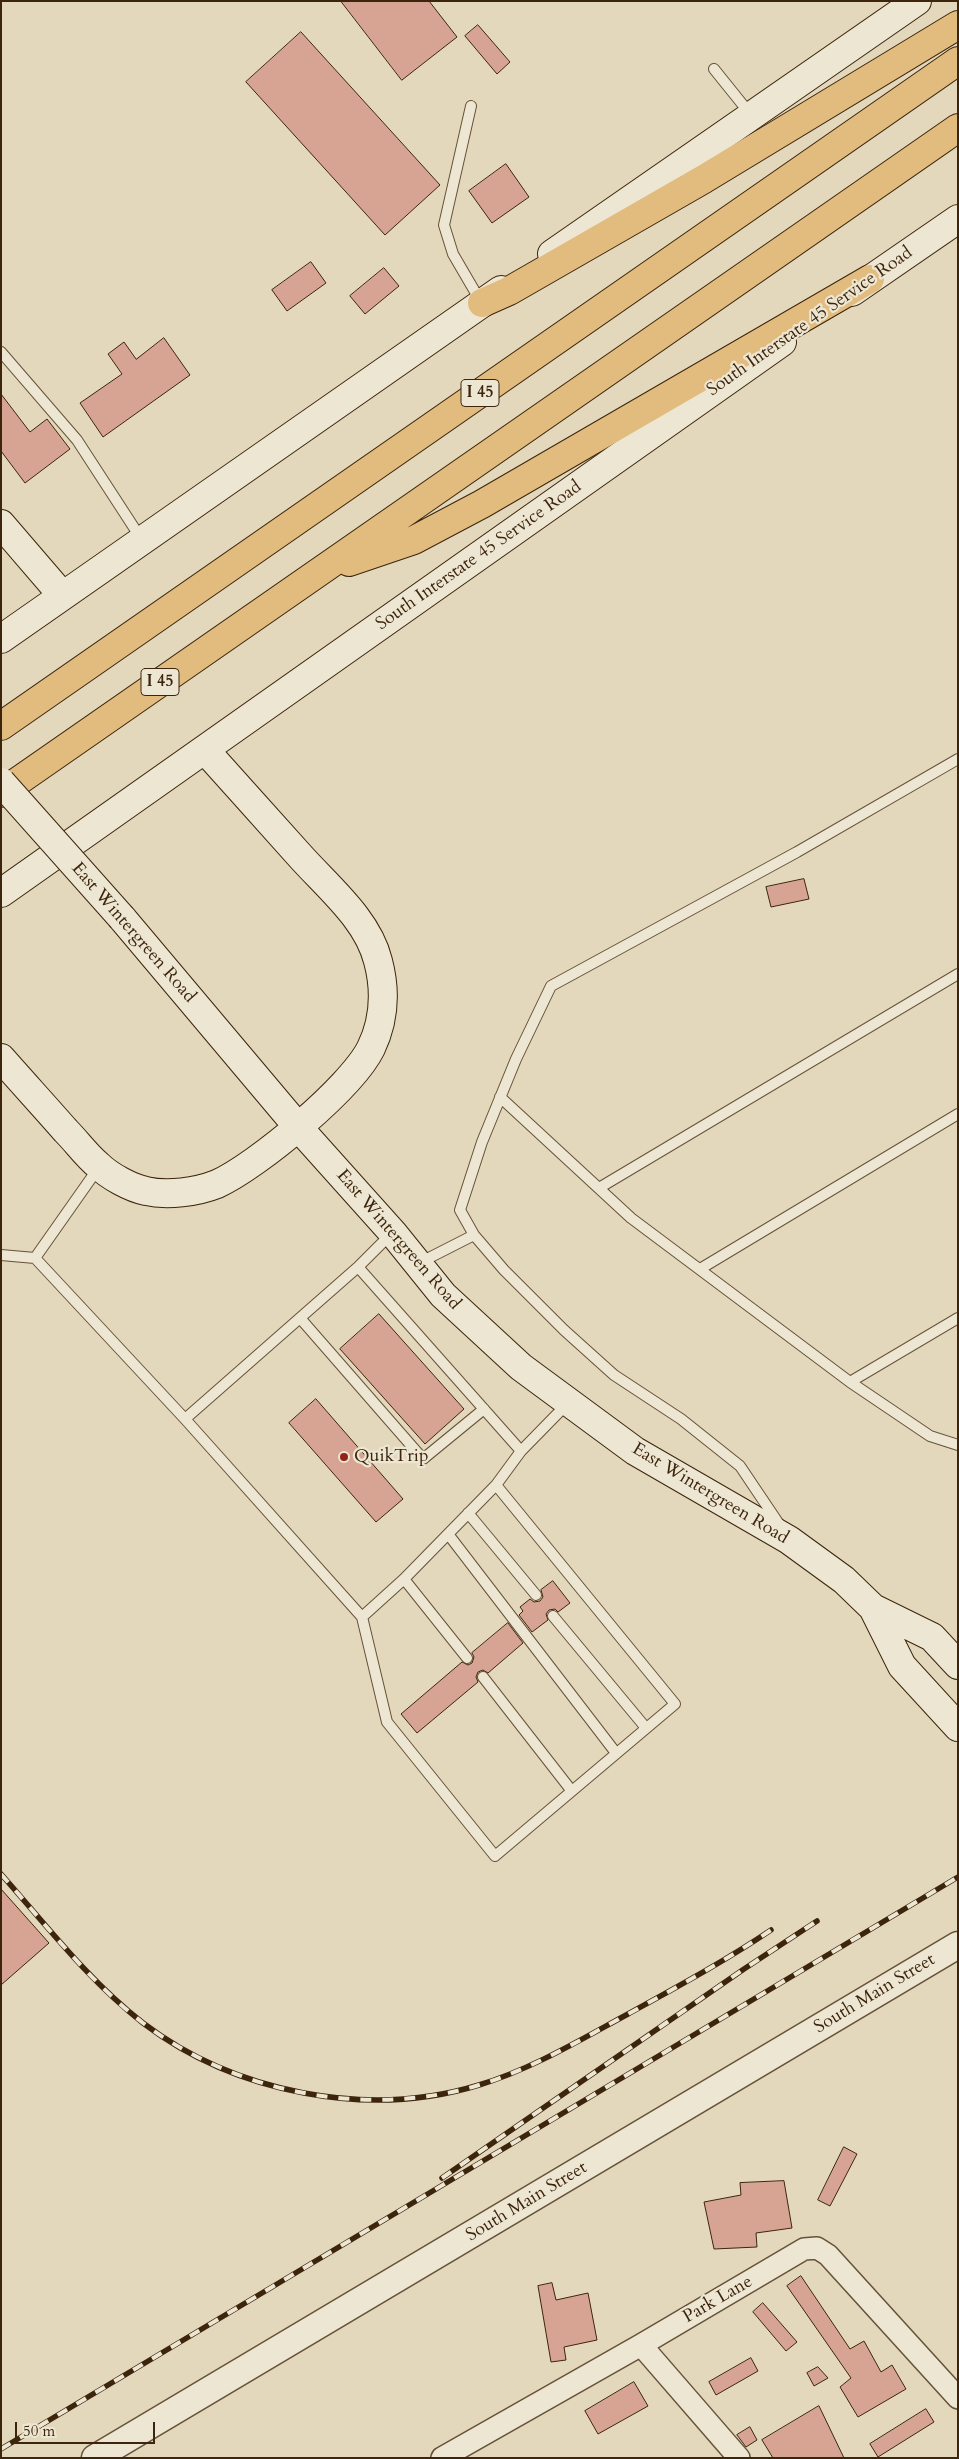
<!DOCTYPE html>
<style>
body{margin:0}
#map{position:relative;width:959px;height:2459px;overflow:hidden;background:#e3d8bc;font-family:Cardo,serif}
canvas{display:block}
.frame{position:absolute;inset:0;border:2px solid #3c250c;pointer-events:none}
.scale{position:absolute;left:15px;top:2422px;width:140px;height:22px;box-sizing:border-box;border:2px solid #3c250c;border-top:0;padding-left:6px;font-size:15px;line-height:18px;white-space:nowrap;color:#3c250c;-webkit-text-stroke:4px #ede6d3;paint-order:stroke}
</style>
<div id="map">
<canvas width="959" height="2459"></canvas>
<div class="frame"></div>
<div class="scale">50 m</div>
</div>
<script>
const ctx = document.querySelector('canvas').getContext('2d');
ctx.lineJoin = 'round';
function paint(path, color) { ctx.fillStyle = color; ctx.fill(path, 'evenodd'); }
function trace(path, color, width, dash) { ctx.strokeStyle = color; ctx.lineWidth = width; ctx.lineCap = dash ? 'butt' : 'round'; ctx.setLineDash(dash || []); ctx.stroke(path); }
function label(font, color, halo, rows, align = 'center') {
  ctx.font = font + ' Cardo,serif'; ctx.lineWidth = 4.5; ctx.setLineDash([]); ctx.textBaseline = 'middle'; ctx.strokeStyle = halo; ctx.fillStyle = color; for (const [text, x, y, turn = 0] of rows) {
    ctx.save(); ctx.translate(x, y); ctx.rotate((+turn || 0) * Math.PI / 180); ctx.textAlign = isNaN(turn) ? turn : align; if (halo) ctx.strokeText(text, 0, 0); ctx.fillText(text, 0, 0); ctx.restore();
  }
}
const building = new Path2D(`
 M341 1H429L457 37 402 80Z
 M478 25 510 62 497 74 465 36Z
 M301 32 440 185 385 235 246 82Z
 M506 164 529 197 492 223 469 191Z
 M311 262 326 283 287 311 272 290Z
 M384 268 399 286 365 314 350 296Z
 M164 338 190 375 103 437 80 403 122 374 108 354 124 342 136 359Z
 M1 394 30 432 47 419 70 449 25 483 1 451Z
 M804 879 809 899 771 907 766 887Z
 M379 1314 464 1409 425 1444 340 1349Z
 M316 1399 403 1499 376 1522 289 1423Z
 M553 1581 570 1603 558 1612 555 1609 549 1610 546 1614 548 1620 532 1632 519 1615 523 1611 520 1607 530 1599 534 1602 540 1601 543 1597 541 1590Z
 M508 1623 523 1643 488 1673 483 1670 478 1672 476 1677 478 1682 417 1733 401 1714 462 1662 468 1665 472 1663 474 1657 472 1653Z
 M1 1889 49 1943 1 1985Z
 M844 2147 857 2154 830 2206 818 2200Z
 M784 2181 792 2228 756 2233 757 2247 714 2249 704 2202 741 2195 740 2183Z
 M801 2276 850 2349 864 2341 881 2372 892 2365 906 2389 858 2417 840 2387 851 2378 787 2286Z
 M552 2283 556 2300 588 2293 597 2340 564 2347 566 2360 551 2362 538 2286Z
 M763 2303 797 2342 786 2351 753 2312Z
 M751 2358 758 2371 716 2395 709 2382Z
 M818 2367 828 2378 814 2386 807 2373Z
 M634 2382 648 2406 598 2434 585 2411Z
 M819 2406 844 2458H773L762 2440Z
 M926 2409 934 2422 878 2457 870 2444Z
 M750 2427 757 2440 746 2447 737 2435Z`);
paint(building, '#d7a494');
trace(building, '#3c250c', 1);
const service = new Path2D(`
 M714 69 751 115
 M471 106 444 225 453 254 481 302
 M1 352 77 440 142 540
 M500 1097 631 1218 850 1382 930 1436 958 1445
 M99 1167 35 1258 185 1419 362 1617 387 1722 495 1856 675 1704 496 1485 521 1451 567 1404
 M599 1188 958 974
 M1 1255 35 1258
 M419 1263 474 1235
 M358 1267 521 1451
 M700 1269 958 1114
 M300 1318 423 1459 484 1409
 M850 1382 958 1318
 M185 1419 358 1267 391 1234
 M468 1513 536 1595
 M779 1524 740 1466 681 1419 614 1375 564 1330 504 1270 474 1235 460 1210 482 1142 516 1059 551 986 797 852 958 759
 M448 1534 616 1753
 M404 1579 467 1658
 M553 1616 646 1728
 M362 1617 404 1579 496 1485
 M483 1677 571 1790`);
const minor = new Path2D(`
 M641 2345 739 2458
 M442 2458 641 2345 804 2249 817 2248 828 2255 958 2398`);
const tertiary = new Path2D(`
 M95 2458 958 1945`);
const secondary = new Path2D(`
 M552 254 917 1
 M852 292 958 219
 M1 524 62 595
 M1 639 501 290
 M1 893 782 342
 M122 918 298 1127 393 1233 443 1295 521 1367 635 1451 789 1540 844 1580 873 1608 932 1637 958 1665
 M1 1058C23 1083 45 1107 66 1131 77 1142 86 1155 98 1165 109 1176 131 1188 146 1191 167 1196 197 1192 217 1184 257 1166 352 1087 371 1048 384 1021 386 991 378 961 368 920 329 888 301 857 269 821 237 786 205 750
 M873 1608 902 1666 958 1727`);
const motorway = new Path2D(`
 M482 303 509 291 704 179 958 25
 M349 562 414 540 482 504 870 279
 M1 726 958 61
 M1 793 958 128`);
trace(service, '#665238', 12);
trace(minor, '#665238', 24);
trace(tertiary, '#665238', 29);
trace(secondary, '#3c250c', 30);
trace(motorway, '#3c250c', 30);
trace(service, '#ede6d3', 10);
trace(minor, '#ede6d3', 21);
trace(tertiary, '#ede6d3', 26);
trace(secondary, '#ede6d3', 28);
trace(motorway, '#e2bc7e', 28);
const rail = new Path2D(`
 M1 1874C46 1925 89 1981 143 2023 235 2093 368 2119 479 2085 532 2069 580 2040 628 2014 677 1987 725 1961 771 1930
 M442 2178 744 1969 817 1921
 M1 2449 958 1877`);
trace(rail, '#3c250c', 5.5);
trace(rail, '#ede6d3', 4, [11]);
const secondaryBridge = new Path2D(`
 M1 782 122 918`);
trace(secondaryBridge, '#3c250c', 30, []);
trace(secondaryBridge, '#ede6d3', 28);
for (const [x, y, r, color] of [
 [344,1457,5,"#8f2418"]
]) { const dot = new Path2D(); dot.arc(x, y, r, 0, 2 * Math.PI); ctx.fillStyle = color; ctx.fill(dot); trace(dot, '#ede6d3', 2); }
for (const [x, y, w] of [
 [480,393,38],
 [160,682,38]
]) { const box = new Path2D(); box.roundRect(x - w / 2, y - 13.5, w, 27, 4); ctx.fillStyle = '#ede6d3'; ctx.fill(box); trace(box, '#3c250c', 1); }
label('bold 16px', '#3c250c', null, [
 ["I 45",480,393],
 ["I 45",160,682]
]);
label('18px', '#3c250c', '#ede6d3', [
 ["South Interstate 45 Service Road",810,322,-35],
 ["South Interstate 45 Service Road",479,556,-35],
 ["East Wintergreen Road",133,933,49],
 ["East Wintergreen Road",398,1240,49],
 ["East Wintergreen Road",710,1494,31],
 ["South Main Street",875,1994,-31],
 ["South Main Street",527,2202,-31],
 ["Park Lane",718,2300,-30]
]);
label('18px', '#3c250c', '#ede6d3', [
 ["QuikTrip",354,1457]
], 'left');
</script>
